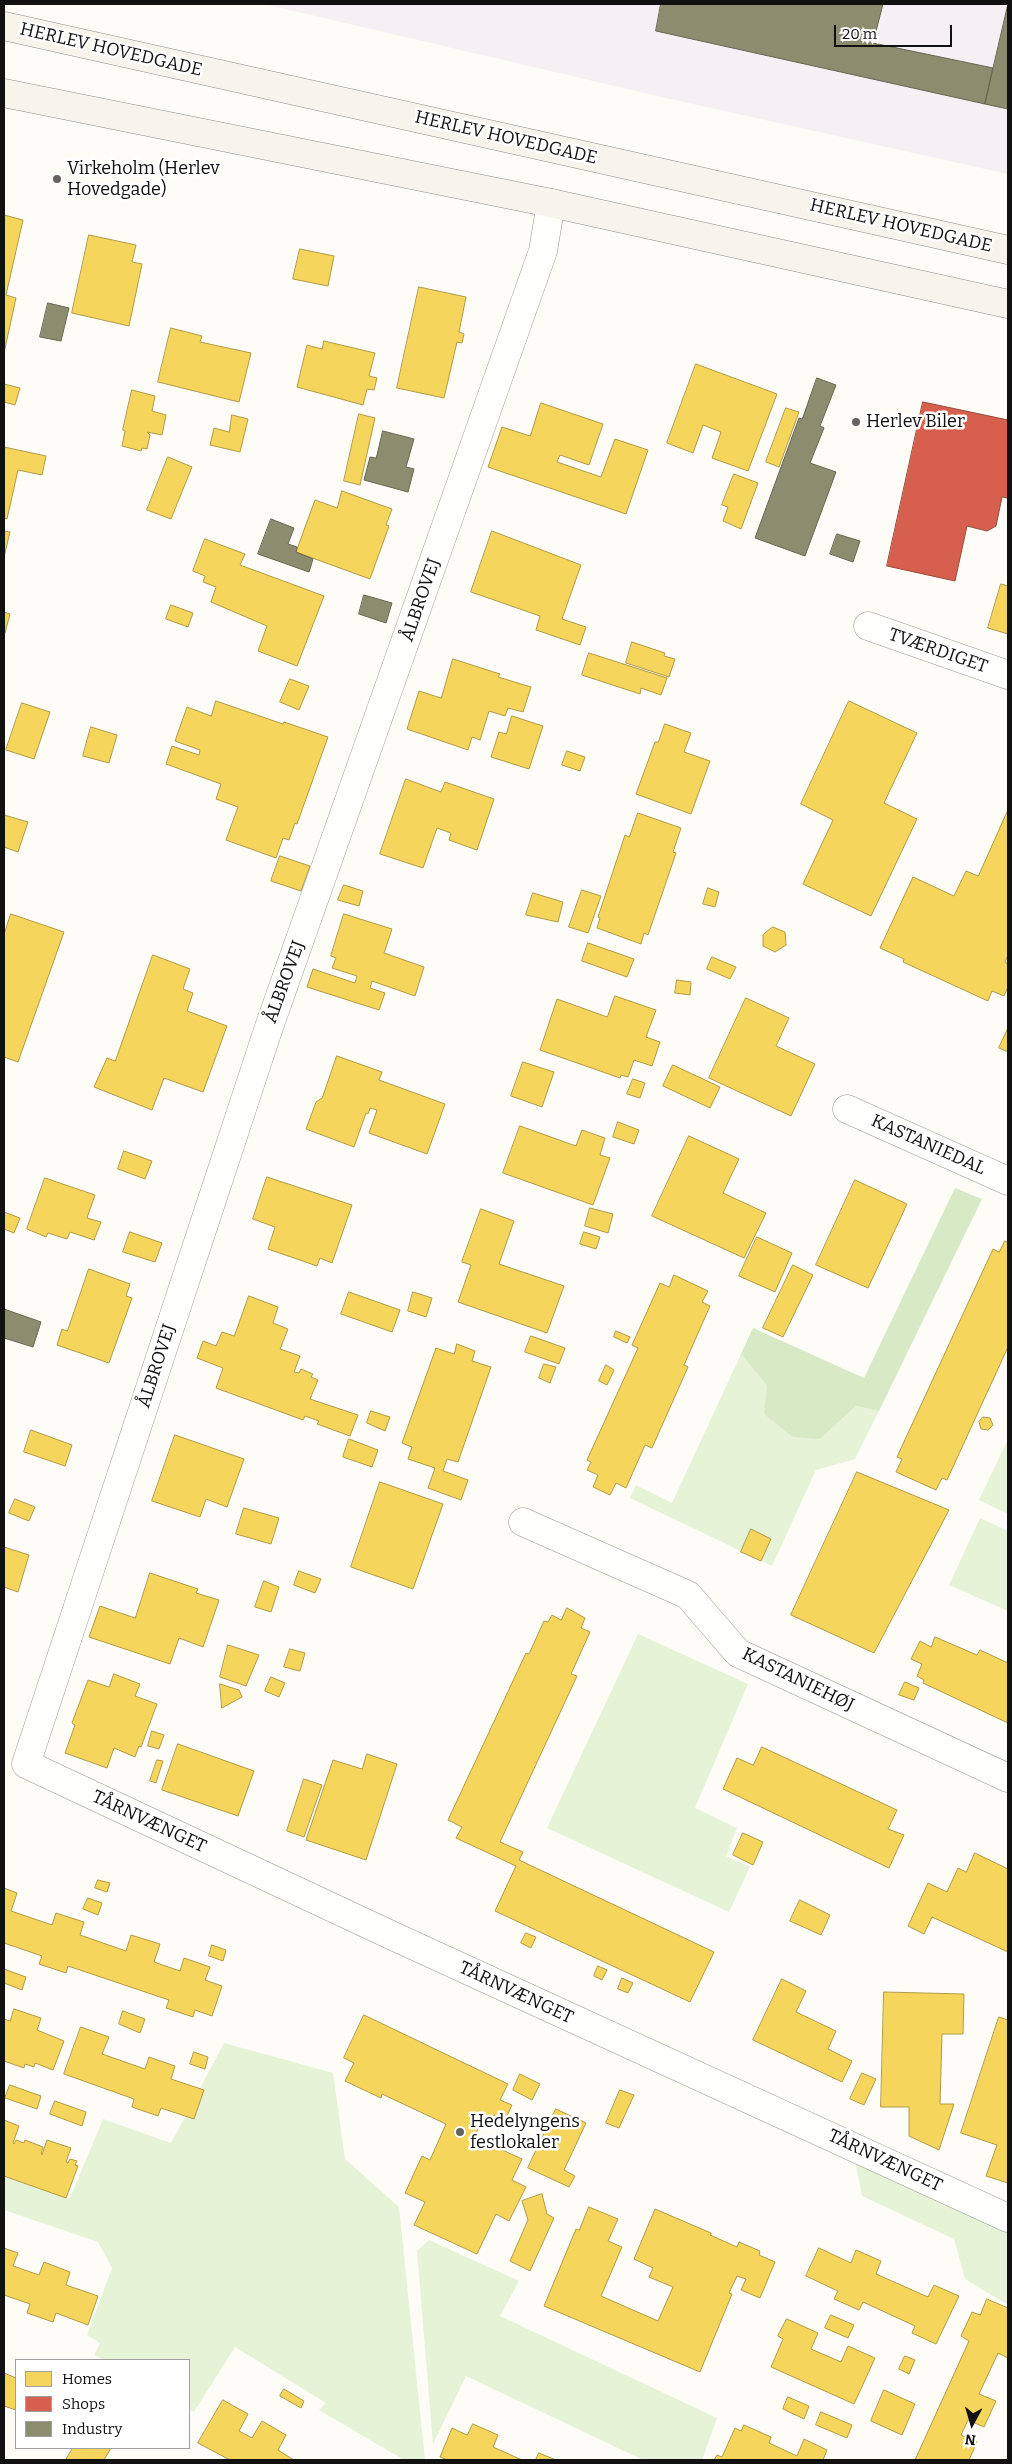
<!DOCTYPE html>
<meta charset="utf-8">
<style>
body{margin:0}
#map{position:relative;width:1012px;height:2464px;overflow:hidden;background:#fdfcf7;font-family:Bitter,serif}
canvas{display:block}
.frame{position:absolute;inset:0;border:5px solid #111;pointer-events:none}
.legend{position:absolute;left:15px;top:2359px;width:175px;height:90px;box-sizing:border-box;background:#fff;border:1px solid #a0a0a0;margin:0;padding:6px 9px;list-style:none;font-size:15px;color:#111}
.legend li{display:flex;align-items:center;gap:10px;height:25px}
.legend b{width:25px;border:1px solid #a0a0a0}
.north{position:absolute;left:947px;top:2399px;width:50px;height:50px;-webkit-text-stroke:4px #fff;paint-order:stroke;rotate:186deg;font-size:14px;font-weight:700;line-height:20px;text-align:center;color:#111}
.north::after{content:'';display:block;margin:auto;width:18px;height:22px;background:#111;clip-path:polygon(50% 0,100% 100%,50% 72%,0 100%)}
.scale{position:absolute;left:834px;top:25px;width:118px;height:22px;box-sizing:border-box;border:2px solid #111;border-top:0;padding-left:6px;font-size:15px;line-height:18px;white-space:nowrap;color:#111;-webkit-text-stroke:4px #fff;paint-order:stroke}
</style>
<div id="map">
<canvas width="1012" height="2464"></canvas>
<div class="frame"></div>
<ul class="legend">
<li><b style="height:14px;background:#f6d55c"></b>Homes</li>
<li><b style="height:14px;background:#d6604d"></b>Shops</li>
<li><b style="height:14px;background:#8c8c6e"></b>Industry</li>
</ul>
<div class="north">N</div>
<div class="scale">20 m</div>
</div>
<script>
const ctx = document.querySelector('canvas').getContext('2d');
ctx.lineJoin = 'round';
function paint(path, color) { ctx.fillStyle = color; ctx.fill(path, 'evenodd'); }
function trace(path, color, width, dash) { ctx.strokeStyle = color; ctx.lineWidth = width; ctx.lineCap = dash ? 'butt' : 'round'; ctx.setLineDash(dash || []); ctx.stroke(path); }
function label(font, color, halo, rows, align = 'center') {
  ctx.font = font + ' Bitter,serif'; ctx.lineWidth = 5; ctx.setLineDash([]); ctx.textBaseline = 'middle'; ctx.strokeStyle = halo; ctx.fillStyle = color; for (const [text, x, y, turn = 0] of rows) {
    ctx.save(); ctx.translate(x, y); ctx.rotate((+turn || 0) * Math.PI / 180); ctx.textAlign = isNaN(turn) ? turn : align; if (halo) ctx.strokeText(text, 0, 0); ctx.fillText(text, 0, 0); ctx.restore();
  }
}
paint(new Path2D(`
 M264 4H1008V174L666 98Z`), '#f5f0f3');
paint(new Path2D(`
 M741 1354 767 1386 820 1439 856 1406 879 1411 855 1459 816 1470 772 1566 630 1498 636 1485 672 1503Z
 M1008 1439V1514L979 1500Z
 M980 1518 1008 1531V1611L949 1585Z
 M638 1634 748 1684 695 1808 737 1828 726 1856 750 1867 729 1912 547 1828Z
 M224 2043 333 2073 345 2159 399 2207 425 2460H404L319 2410 326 2403 235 2347 194 2412 189 2409V2360H105L94 2355 100 2343 87 2335 112 2268 98 2242 4 2210V2176L70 2198 103 2119 171 2143Z
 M855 2161 1008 2233V2305L965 2279 954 2239 862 2196Z
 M429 2240 519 2281 500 2316 717 2418 702 2460H643L466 2376 433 2444 417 2251Z`), '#e7f3d7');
paint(new Path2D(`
 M955 1188 982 1199 879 1411 856 1406 820 1439 793 1437 764 1414 767 1386 741 1354 753 1328 864 1378Z`), '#d8eac5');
const homes = new Path2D(`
 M4 215 23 220 6 295 16 298 4 353Z
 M89 235 136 245 132 262 142 264 129 326 72 313Z
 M300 249 334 256 328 286 293 279Z
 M419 287 466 297 459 332 464 334 462 343 457 342 444 398 397 388Z
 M171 328 202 336 200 342 251 353 239 402 158 382Z
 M324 341 375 353 369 376 377 378 374 390 367 389 363 405 297 387 307 345 322 349Z
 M696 364 777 394 748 471 712 458 721 432 703 425 693 453 667 443Z
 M4 384 20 388 15 405 4 402Z
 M132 390 155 396 152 411 166 415 162 435 147 432 150 435 147 449 142 448 141 451 122 446 125 431 123 430Z
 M541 403 603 424 589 465 560 455 557 462 601 477 615 439 648 450 626 514 488 467 502 427 530 436Z
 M786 408 799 412 779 467 766 462Z
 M359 414 375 418 360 485 344 481Z
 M232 415 248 419 240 452 210 445 214 428 229 432Z
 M4 447 46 456 42 475 18 470 7 519 4 518Z
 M168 457 192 467 171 519 147 510Z
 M734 474 758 483 741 529 723 521 728 507 722 505Z
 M342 491 392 509 386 525 389 526 370 579 296 552 315 500 337 508Z
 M4 531 10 532 4 557Z
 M492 531 581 565 562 619 586 627 580 645 536 630 540 616 471 592Z
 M205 539 245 554 240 565 324 596 297 666 258 651 267 626 211 602 216 587 203 582 205 576 193 571Z
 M1001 584 1008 586V634L988 628Z
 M171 605 193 613 188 627 166 619Z
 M4 612 10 614 5 633H4Z
 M632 642 665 653 664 656 675 659 669 677 626 663Z
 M589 653 667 678 661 695 641 688 640 694 582 675Z
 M453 659 500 674 498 677 531 687 523 712 508 708 505 716 489 711 480 740 472 737 468 750 407 729 419 691 441 698Z
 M290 679 309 686 299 710 280 702Z
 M216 701 283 724 284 722 328 737 297 824 295 823 289 840 283 838 276 858 226 840 238 807 216 799 221 784 166 764 172 746 199 755 200 750 175 741 187 707 211 716Z
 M849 701 917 733 884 803 917 819 871 916 803 884 833 820 801 804Z
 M22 703 50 712 34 759 6 750Z
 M512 716 543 726 529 769 491 757 499 732 506 734Z
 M665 724 691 733 684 752 710 761 691 814 636 794 655 742H658Z
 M91 727 117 735 109 763 83 756Z
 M567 751 585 757 580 771 562 765Z
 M406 779 441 792 445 782 494 799 477 850 449 840 451 833 437 828 423 868 380 854Z
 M1008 810V955L1005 962 1008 964V987L1004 996 992 991 988 1001 903 962 904 959 880 948 913 877 954 896 966 871 978 876Z
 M638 813 681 828 673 852 676 853 648 935 644 933 641 944 597 928 600 918 598 917 625 835 629 837Z
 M4 815 28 822 18 852 4 847Z
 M280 856 310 866 301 891 271 881Z
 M344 885 363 891 359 906 338 900Z
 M708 888 719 892 715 907 703 904Z
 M582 890 601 896 588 933 569 927Z
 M533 893 563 902 558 922 526 915Z
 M11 914 64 932 18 1062 4 1057V935Z
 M344 914 392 929 384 953 424 967 415 996 372 981 370 988 385 993 379 1010 307 987 313 969 355 983 357 976 332 968 336 958 331 956Z
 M773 927 785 932 786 945 775 952 763 946V935Z
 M588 943 634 959 627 977 582 961Z
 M153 955 190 969 183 989 193 993 187 1011 227 1026 203 1092 164 1078 152 1110 94 1087 107 1058 115 1061Z
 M712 957 736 967 730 979 707 969Z
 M677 980 691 982 690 995 675 993Z
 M615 996 656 1010 646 1037 660 1042 652 1066 634 1060 628 1077 621 1075 620 1078 540 1050 557 999 607 1017Z
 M746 998 789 1018 776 1046 815 1064 791 1116 709 1078Z
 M1008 1028V1052L999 1048Z
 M337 1056 382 1072 379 1080 445 1104 427 1154 369 1133 377 1110 370 1108 368 1114 366 1113 354 1147 306 1129 316 1102 322 1098Z
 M523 1062 554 1072 542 1107 511 1096Z
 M673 1065 720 1087 710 1108 663 1086Z
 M633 1079 645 1083 640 1098 627 1094Z
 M618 1122 639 1130 634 1144 613 1137Z
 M520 1126 576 1146 582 1130 605 1138 600 1155 610 1158 593 1205 503 1173Z
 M689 1136 739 1159 723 1193 766 1213 744 1258 652 1216Z
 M124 1151 152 1161 145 1179 118 1169Z
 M267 1177 352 1205 332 1263 320 1258 317 1266 268 1249 275 1227 253 1219Z
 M45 1178 95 1195 87 1218 101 1222 94 1240 70 1232 67 1239 48 1233 46 1237 27 1229Z
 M855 1180 907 1204 868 1288 816 1265Z
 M590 1208 613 1214 608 1233 585 1226Z
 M481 1209 514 1221 499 1264 564 1286 547 1333 458 1302 471 1265 462 1262Z
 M4 1212 20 1218 14 1233 4 1229Z
 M130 1232 162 1243 155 1262 123 1252Z
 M584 1232 600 1237 596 1249 580 1244Z
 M757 1237 792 1253 775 1292 739 1276Z
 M1005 1241 1008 1243V1347L947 1480 942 1478 936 1490 896 1472 902 1459 897 1457 993 1249 999 1252Z
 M793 1265 813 1275 783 1337 763 1328Z
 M89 1269 130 1284 126 1296 132 1298 109 1363 57 1345 62 1329 67 1331Z
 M674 1275 708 1291 702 1302 710 1306 684 1365 688 1367 652 1448 645 1445 626 1488 616 1483 610 1495 593 1487 598 1475 587 1470 591 1462 587 1460 638 1348 632 1345 660 1283 669 1287Z
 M349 1292 400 1310 392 1332 341 1314Z
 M413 1292 432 1298 426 1317 408 1311Z
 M249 1296 278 1307 273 1323 288 1329 280 1349 300 1356 294 1372 299 1373 301 1369 313 1374 311 1377 318 1380 310 1399 358 1415 350 1436 317 1424 319 1421 305 1416 303 1420 216 1388 223 1368 197 1358 203 1341 216 1346 222 1332 234 1336Z
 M616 1331 630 1337 627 1343 614 1337Z
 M531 1336 565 1348 559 1364 525 1352Z
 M457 1344 475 1351 472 1361 491 1367 458 1462 447 1459 443 1471 468 1480 461 1500 428 1488 435 1468 408 1459 412 1447 402 1443 436 1348 454 1354Z
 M544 1364 556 1367 550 1383 539 1378Z
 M606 1365 614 1370 607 1385 599 1381Z
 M371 1411 390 1417 385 1431 367 1423Z
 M983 1417 990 1418 993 1425 988 1430 981 1429 979 1422Z
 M31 1430 72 1445 65 1466 24 1452Z
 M175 1435 244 1459 227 1507 206 1499 200 1517 152 1501Z
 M349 1439 378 1450 372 1467 343 1457Z
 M857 1472 949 1510 874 1653 791 1615Z
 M380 1482 443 1504 413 1589 351 1567Z
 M15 1499 35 1507 29 1521 9 1513Z
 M244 1508 279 1518 271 1544 236 1534Z
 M751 1529 771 1539 761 1561 741 1552Z
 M4 1547 29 1555 18 1592 4 1587Z
 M299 1571 321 1579 315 1593 294 1585Z
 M150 1573 198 1589 196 1593 219 1600 203 1647 179 1638 170 1664 89 1637 100 1606 135 1618Z
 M264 1581 279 1587 271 1612 255 1607Z
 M567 1608 585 1618 581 1628 590 1632 571 1674 577 1676 500 1842 523 1852 519 1860 714 1952 690 2002 495 1911 516 1866 456 1838 462 1827 448 1820 526 1653 529 1654 544 1621 548 1622 552 1615 561 1620Z
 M935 1637 977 1655 980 1650 1008 1663V1723L923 1683 924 1680 917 1676 922 1664 911 1659 920 1641 931 1647Z
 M228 1645 259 1655 246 1686 220 1677Z
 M290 1649 305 1653 300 1671 284 1667Z
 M114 1674 140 1684 135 1696 157 1704 141 1747 139 1746 135 1757 114 1748 107 1768 65 1753 75 1725 72 1723 88 1680 109 1687Z
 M271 1677 285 1683 279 1697 265 1691Z
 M905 1682 919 1688 914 1700 899 1695Z
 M220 1684 239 1690 242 1697 222 1708Z
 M152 1731 164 1735 159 1749 148 1746Z
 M178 1744 254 1771 238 1816 162 1790Z
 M762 1747 897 1810 888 1829 904 1835 889 1868 723 1789 737 1758 753 1765Z
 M367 1754 397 1764 366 1860 306 1840 333 1760 362 1769Z
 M157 1760 163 1761 156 1783 150 1781Z
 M304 1779 322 1785 304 1837 287 1831Z
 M743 1833 763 1842 753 1865 733 1855Z
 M975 1853 1008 1869V1952L932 1917 924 1934 908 1926 928 1883 947 1892 958 1868 966 1872Z
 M98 1880 110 1883 107 1892 95 1888Z
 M4 1888 17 1893 11 1911 52 1925 56 1913 84 1922 80 1935 126 1951 131 1935 160 1944 154 1962 180 1971 184 1958 210 1967 205 1980 222 1986 212 2016 195 2010 193 2017 166 2008 169 2000 68 1966 66 1973 39 1964 42 1956 4 1943Z
 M88 1898 102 1903 98 1915 83 1909Z
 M800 1900 830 1915 821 1935 790 1921Z
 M526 1933 536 1937 531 1948 521 1943Z
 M212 1945 226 1950 223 1961 209 1956Z
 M598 1966 607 1970 602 1980 594 1976Z
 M4 1969 26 1977 22 1990 4 1983Z
 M622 1978 633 1983 628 1993 618 1989Z
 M782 1979 806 1991 796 2012 836 2031 828 2049 852 2061 842 2082 753 2040Z
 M884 1992 964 1994 963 2034H942L940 2104H954L939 2150 909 2136V2107H881Z
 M14 2009 41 2018 37 2030 64 2041 53 2070 35 2063 34 2067 25 2064 24 2068 4 2061V2019L10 2021Z
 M123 2011 145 2019 140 2033 119 2024Z
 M364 2015 508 2084 500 2100 512 2105 505 2120 494 2115 489 2126 481 2123 474 2137 522 2159 512 2180 526 2187 509 2221 496 2214 477 2254 414 2225 425 2202 405 2193 422 2156 430 2160 446 2124 382 2094 381 2098 345 2081 354 2063 344 2058Z
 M999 2017 1008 2020V2183L986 2176 997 2145 961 2133Z
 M81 2027 109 2037 102 2054 145 2069 149 2057 175 2066 171 2079 204 2090 194 2119 161 2108 158 2116 132 2107 134 2099 64 2074Z
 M194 2052 208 2057 205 2069 190 2064Z
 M862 2073 876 2079 864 2105 850 2099Z
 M520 2074 540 2084 532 2100 513 2090Z
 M10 2085 41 2096 37 2109 5 2098Z
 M620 2090 634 2095 619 2128 606 2123Z
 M55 2101 86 2112 82 2126 50 2114Z
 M556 2109 586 2123 564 2170 575 2176 569 2187 528 2168Z
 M4 2120 19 2126 13 2143 14 2144 16 2140 24 2143 25 2140 43 2147 41 2154 42 2155 47 2140 71 2148 66 2162 68 2163 70 2159 77 2161 75 2165 78 2166 66 2198 4 2176Z
 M542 2194 547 2214 554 2218 530 2271 510 2261 528 2220 522 2201Z
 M589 2207 618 2219 608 2241 622 2247 601 2296 658 2321 673 2287 649 2277 653 2268 634 2259 655 2209 711 2233 710 2235 737 2247 739 2242 760 2251 759 2255 775 2262 760 2298 741 2290 746 2279 737 2276 729 2293 732 2294 700 2372 544 2306 576 2229 579 2230Z
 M4 2248 18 2253 13 2266 39 2275 44 2262 70 2272 66 2285 98 2296 88 2325 56 2313 53 2322 27 2313 30 2304 4 2295Z
 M819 2248 851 2263 856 2250 881 2261 876 2274 928 2297 934 2285 959 2296 936 2344 912 2333 915 2326 863 2302 859 2310 834 2299 838 2291 806 2276Z
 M987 2299 1008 2308V2358L998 2353 979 2394 996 2401 984 2427 968 2420 961 2435 977 2442 969 2460H915L969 2341 961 2336 972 2312 980 2315Z
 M831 2315 854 2325 848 2338 825 2328Z
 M787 2319 818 2333 811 2349 841 2362 848 2346 875 2358 854 2404 771 2367 783 2339 778 2336Z
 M905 2356 915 2360 909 2374 899 2369Z
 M4 2373 16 2378V2410L4 2406Z
 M284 2389 304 2401 301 2408 280 2396Z
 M884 2390 915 2404 902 2435 871 2421Z
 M788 2397 809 2406 804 2419 783 2409Z
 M223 2400 248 2414 239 2431 252 2438 262 2421 286 2435 278 2450 294 2460H230L198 2443Z
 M821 2412 852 2425 847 2438 816 2425Z
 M473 2424 498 2435 493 2447 522 2460H448L440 2457 452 2428 467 2435Z
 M744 2425 771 2437 769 2443 797 2456 804 2439 827 2450 823 2460H714L717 2455 722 2457 735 2428 741 2431Z
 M73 2448H111L104 2460H66Z
 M539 2453 556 2460H536Z`);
paint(homes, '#f6d55c');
trace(homes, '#b19a46', 1);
const shops = new Path2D(`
 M923 402 1008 420V498L1002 497 996 526 987 531 967 526 955 581 887 566Z`);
paint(shops, '#d6604d');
trace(shops, '#9b483b', 1);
const industry = new Path2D(`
 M661 4H883L873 43 993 68 985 104 656 31Z
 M1008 4V109L985 104Z
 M48 303 69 308 61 341 40 337Z
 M817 378 836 385 820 426 824 428 810 463 836 472 805 556 755 538 799 418 802 419Z
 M383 431 414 439 406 467 414 469 408 492 364 480 370 457 376 458Z
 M271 519 294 528 288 544 297 547 296 552 313 559 309 572 258 554Z
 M837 534 860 541 853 562 830 554Z
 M364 595 392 603 386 623 359 614Z
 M4 1309 41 1322 33 1347 4 1338Z`);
paint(industry, '#8c8c6e');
trace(industry, '#676752', 1);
const street = new Path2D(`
 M551 203 543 251 269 1027 26 1764 393 1936 1008 2218
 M868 626 1008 675
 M847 1109 1008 1181
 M523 1522 688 1595 738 1653 1008 1778`);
const secondary = new Path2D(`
 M4 26 1008 250
 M4 93 551 203 1008 304`);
trace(street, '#979795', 29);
trace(secondary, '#8e8d8b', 29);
trace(street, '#fffffe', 28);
trace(secondary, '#f6f4eb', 28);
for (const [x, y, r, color] of [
 [57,179,5,"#646362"],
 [856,422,5,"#646362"],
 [460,2132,5,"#646362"]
]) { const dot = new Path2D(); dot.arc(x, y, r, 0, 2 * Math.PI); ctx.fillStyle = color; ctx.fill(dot); trace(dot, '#fff', 2); }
label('18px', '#111', '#fff', [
 ["HERLEV HOVEDGADE",111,50,13],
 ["HERLEV HOVEDGADE",506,138,13],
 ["HERLEV HOVEDGADE",901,226,13],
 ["ÅLBROVEJ",421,600,-71],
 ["TVÆRDIGET",938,651,19],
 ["ÅLBROVEJ",285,982,-70],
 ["KASTANIEDAL",928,1145,24],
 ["ÅLBROVEJ",157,1366,-72],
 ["KASTANIEHØJ",798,1680,26],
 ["TÅRNVÆNGET",149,1822,25],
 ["TÅRNVÆNGET",516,1993,25],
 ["TÅRNVÆNGET",885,2161,25]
]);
label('18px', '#111', '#fff', [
 ["Virkeholm (Herlev",67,169],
 ["Hovedgade)",67,190],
 ["Herlev Biler",866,422],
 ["Hedelyngens",470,2122],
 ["festlokaler",470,2143]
], 'left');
</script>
